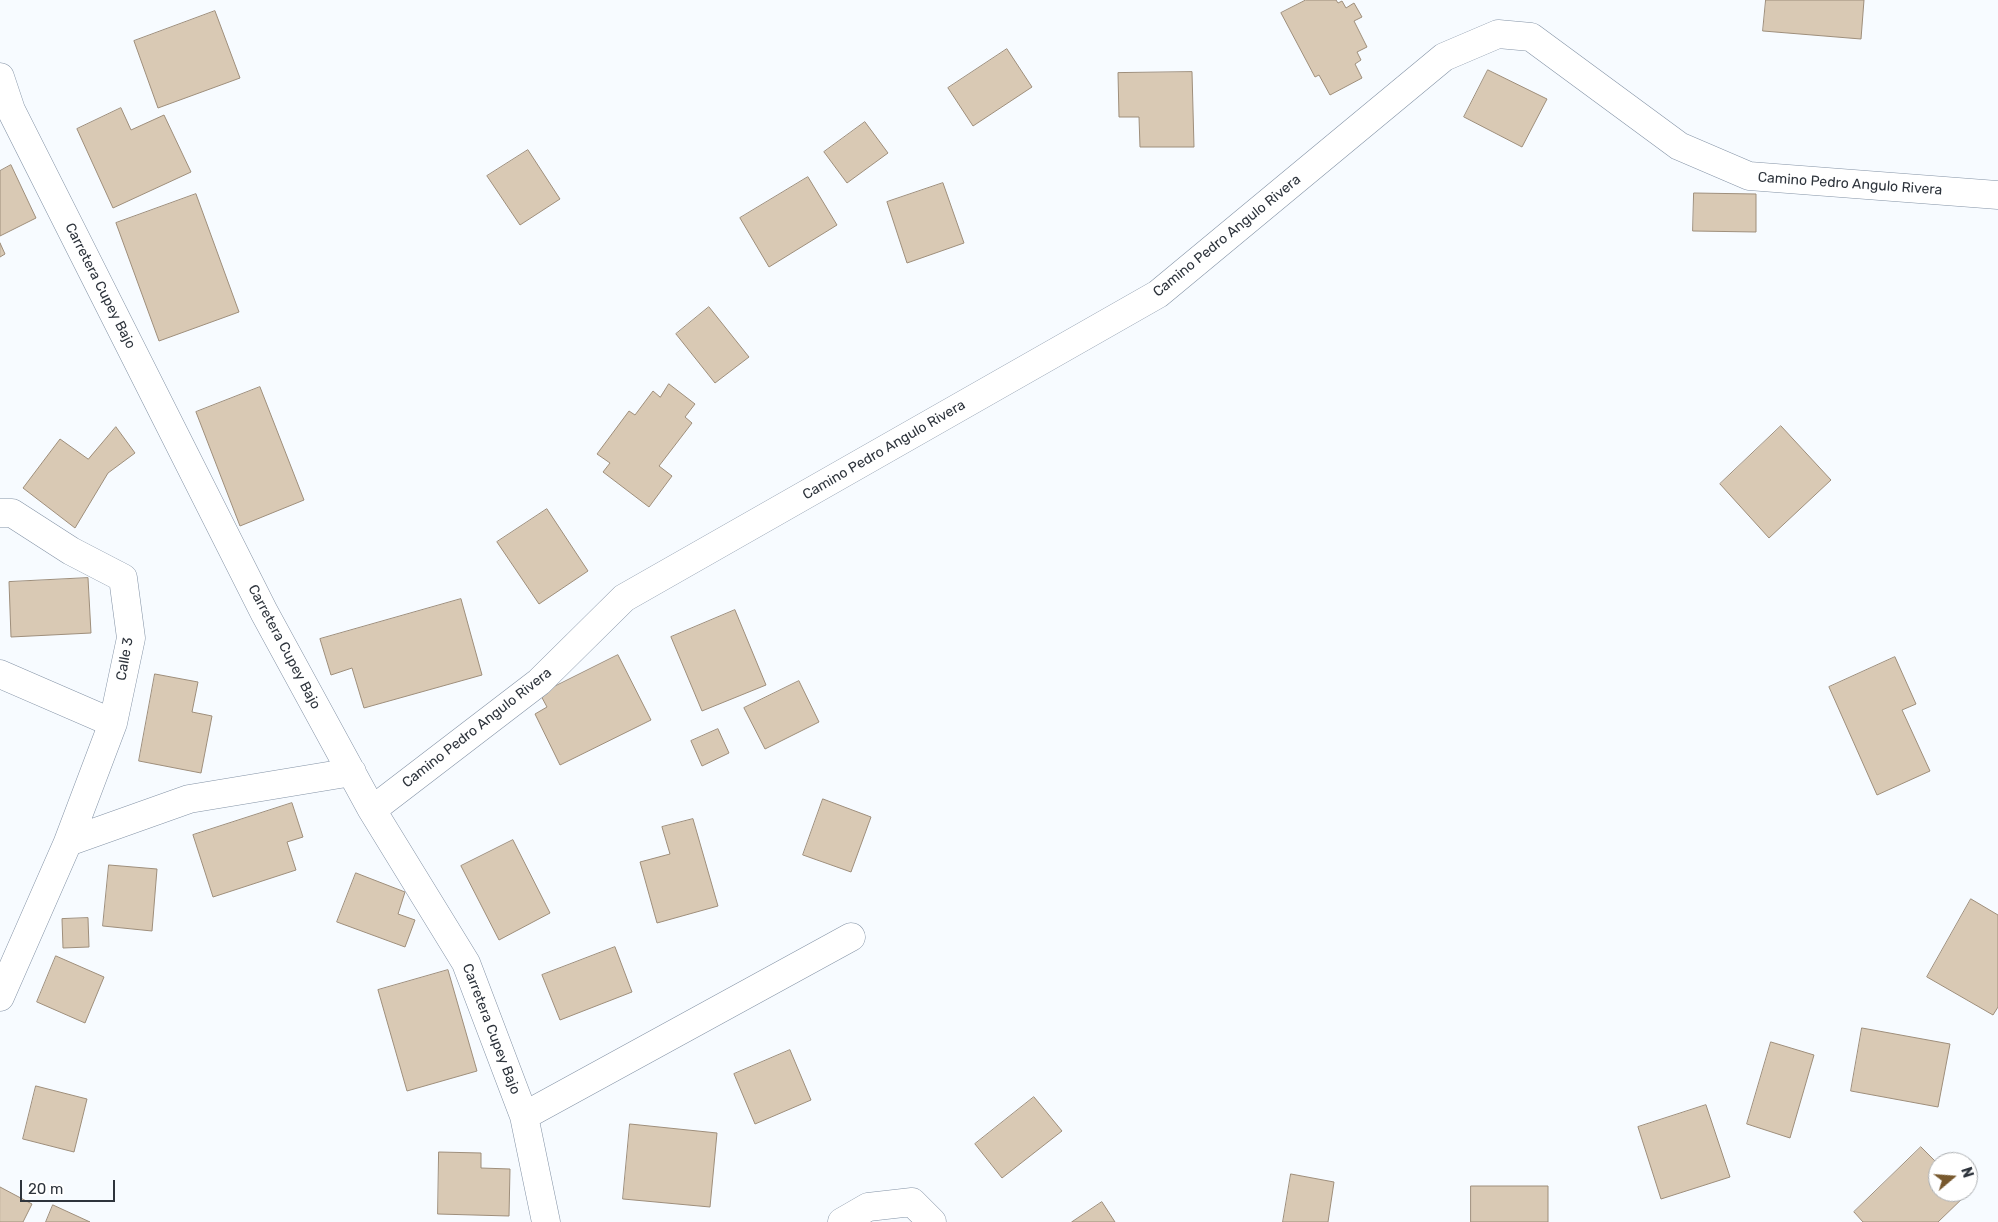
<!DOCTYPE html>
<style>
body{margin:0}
#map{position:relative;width:1998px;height:1222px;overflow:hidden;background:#f7fbff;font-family:Rubik,sans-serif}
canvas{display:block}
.north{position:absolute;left:1928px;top:1152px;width:50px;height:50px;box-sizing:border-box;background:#fff;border:1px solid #abaeb1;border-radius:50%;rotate:72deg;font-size:14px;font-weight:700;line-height:20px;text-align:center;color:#2e343c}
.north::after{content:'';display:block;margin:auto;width:18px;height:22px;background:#78592e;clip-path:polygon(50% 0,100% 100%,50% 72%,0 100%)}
.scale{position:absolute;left:20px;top:1180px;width:95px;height:22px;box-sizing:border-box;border:2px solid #2e343c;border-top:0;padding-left:6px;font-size:15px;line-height:18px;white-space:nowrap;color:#2e343c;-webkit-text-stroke:4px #fff;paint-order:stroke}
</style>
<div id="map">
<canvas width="1998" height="1222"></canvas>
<div class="north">N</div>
<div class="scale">20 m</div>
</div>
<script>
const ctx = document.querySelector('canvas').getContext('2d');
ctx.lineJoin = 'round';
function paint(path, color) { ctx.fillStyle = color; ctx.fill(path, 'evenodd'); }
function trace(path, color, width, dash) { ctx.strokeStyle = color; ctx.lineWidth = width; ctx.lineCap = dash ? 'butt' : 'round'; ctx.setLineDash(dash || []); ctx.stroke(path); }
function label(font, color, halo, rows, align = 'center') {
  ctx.font = font + ' Rubik,sans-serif'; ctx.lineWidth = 5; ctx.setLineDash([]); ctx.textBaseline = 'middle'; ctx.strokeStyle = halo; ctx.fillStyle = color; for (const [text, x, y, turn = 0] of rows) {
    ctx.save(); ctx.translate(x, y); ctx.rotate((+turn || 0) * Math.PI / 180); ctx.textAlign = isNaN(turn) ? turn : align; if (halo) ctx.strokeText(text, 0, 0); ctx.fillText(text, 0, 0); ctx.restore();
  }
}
const building = new Path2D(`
 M1306 0H1336L1338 3 1342 1 1346 8 1354 3 1362 17 1354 21 1367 47 1357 52 1361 60 1355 64 1362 78 1330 95 1319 75 1315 77 1281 13Z
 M1766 0H1864L1861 39 1763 31Z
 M215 11 240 78 158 108 134 41Z
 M1007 49 1032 87 973 126 948 88Z
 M1488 70 1547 99 1522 147 1464 117Z
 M1192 72 1194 147H1140L1139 117H1119L1118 73Z
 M121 108 131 130 164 115 191 172 113 208 77 129Z
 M865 122 888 153 847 183 824 152Z
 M528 150 560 199 520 225 487 176Z
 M11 165 36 218 0 236V171Z
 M808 177 837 225 769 267 740 218Z
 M943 183 964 243 907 263 887 202Z
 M1694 193 1756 194V232L1693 231Z
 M196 194 239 312 159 341 116 223Z
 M0 243 5 254 0 257Z
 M709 307 749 357 715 383 676 334Z
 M669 384 695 404 685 417 692 423 659 466 672 476 649 507 603 472 610 463 597 454 629 411 635 415 653 391 660 397Z
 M260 387 304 500 240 526 196 412Z
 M1781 426 1831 480 1769 538 1720 484Z
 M116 427 135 453 108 473 75 528 23 488 60 439 88 459Z
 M547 509 588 571 539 604 497 542Z
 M88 578 91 633 11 637 9 582Z
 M461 599 482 675 364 708 352 668 331 675 320 639Z
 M735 610 766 685 702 711 671 637Z
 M618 655 651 720 560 765 535 714 547 707 540 694Z
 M1895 657 1916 704 1902 710 1930 771 1877 795 1829 687Z
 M155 674 198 682 192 712 212 716 201 773 139 761Z
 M799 681 819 722 765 749 744 708Z
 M718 729 729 753 702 766 691 741Z
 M823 799 871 817 851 872 803 855Z
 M292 803 303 837 287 842 296 870 213 897 193 835Z
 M693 819 718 906 657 923 640 862 670 854 662 827Z
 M513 840 550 913 499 940 461 866Z
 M109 865 157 869 152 931 103 926Z
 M356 873 405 892 398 914 415 920 405 947 337 922Z
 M1971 899 1998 915V1007L1993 1015 1927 977Z
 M88 918 89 947 63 948 62 919Z
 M615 947 632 992 560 1020 542 975Z
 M56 956 104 977 85 1023 37 1002Z
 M448 970 477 1071 407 1091 378 990Z
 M1862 1028 1950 1044 1938 1107 1851 1091Z
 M1771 1042 1814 1055 1790 1138 1747 1124Z
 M790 1050 811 1100 755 1124 734 1074Z
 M36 1086 87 1099 74 1152 23 1139Z
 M1034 1097 1062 1131 1002 1178 975 1144Z
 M1706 1105 1730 1177 1661 1199 1638 1127Z
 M630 1124 717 1133 710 1207 623 1199Z
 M1921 1147 1938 1164V1192H1965L1967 1194 1938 1222H1863L1854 1212Z
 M439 1152 481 1153V1168L510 1169 509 1216 438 1214Z
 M1291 1174 1334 1182 1328 1222H1283Z
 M1471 1186H1548V1222H1471Z
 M0 1187 32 1204 23 1222H0Z
 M1102 1202 1115 1222H1072Z
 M53 1205 90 1222H46Z`);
paint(building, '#d9c9b4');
trace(building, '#9e8e7b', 1);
const minor = new Path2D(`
 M0 77 11 110 264 612 372 810 466 963 524 1116 546 1222
 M0 513H12L71 551 123 578 131 638 113 723 68 842
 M0 674 113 723
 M372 810 539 682 624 598 1158 294 1444 57 1498 34 1531 37 1679 146 1749 176 1998 195
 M0 997 68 842 189 799 352 772
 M524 1116 851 937
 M842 1222 868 1207 912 1202 932 1222`);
trace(minor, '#8493a6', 29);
trace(minor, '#fff', 28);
label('14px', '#2e343c', '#fff', [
 ["Camino Pedro Angulo Rivera",1850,184,4],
 ["Camino Pedro Angulo Rivera",1227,236,-39],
 ["Carretera Cupey Bajo",100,286,63],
 ["Camino Pedro Angulo Rivera",884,450,-30],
 ["Carretera Cupey Bajo",284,647,62],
 ["Calle 3",125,659,-80],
 ["Camino Pedro Angulo Rivera",477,728,-38],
 ["Carretera Cupey Bajo",491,1029,69]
]);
</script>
